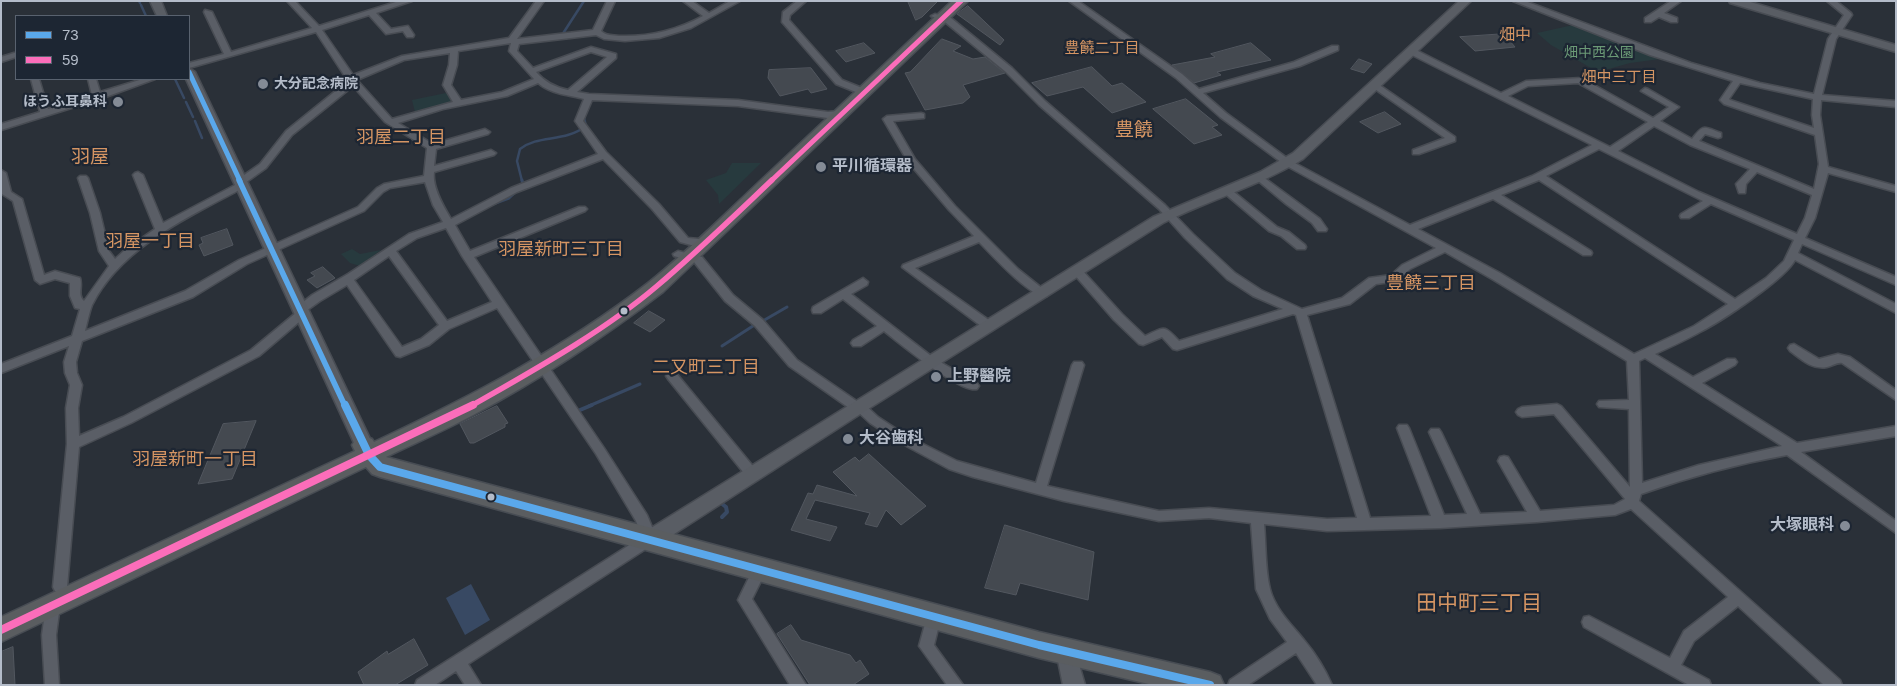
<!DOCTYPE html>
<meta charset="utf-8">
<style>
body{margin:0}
#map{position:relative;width:1897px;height:686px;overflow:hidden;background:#2a3038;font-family:Helvetica,sans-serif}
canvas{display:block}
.frame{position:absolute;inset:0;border:2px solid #b4bcc9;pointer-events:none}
.legend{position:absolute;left:15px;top:15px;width:175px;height:65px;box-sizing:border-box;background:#1d2633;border:1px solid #59626f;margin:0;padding:6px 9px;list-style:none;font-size:15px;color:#b4bcc9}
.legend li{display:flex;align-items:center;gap:10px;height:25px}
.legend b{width:25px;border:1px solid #59626f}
</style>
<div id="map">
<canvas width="1897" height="686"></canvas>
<div class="frame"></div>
<ul class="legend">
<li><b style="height:6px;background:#5aa8eb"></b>73</li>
<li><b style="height:6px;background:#fb6dba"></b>59</li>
</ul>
</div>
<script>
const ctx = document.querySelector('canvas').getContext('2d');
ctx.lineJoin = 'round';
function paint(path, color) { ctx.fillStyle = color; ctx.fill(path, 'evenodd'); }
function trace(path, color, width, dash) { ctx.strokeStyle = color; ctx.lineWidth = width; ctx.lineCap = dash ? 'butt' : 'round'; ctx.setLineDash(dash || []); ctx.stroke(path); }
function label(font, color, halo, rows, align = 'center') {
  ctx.font = font + ' Helvetica,"Noto Sans JP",sans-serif'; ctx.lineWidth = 4.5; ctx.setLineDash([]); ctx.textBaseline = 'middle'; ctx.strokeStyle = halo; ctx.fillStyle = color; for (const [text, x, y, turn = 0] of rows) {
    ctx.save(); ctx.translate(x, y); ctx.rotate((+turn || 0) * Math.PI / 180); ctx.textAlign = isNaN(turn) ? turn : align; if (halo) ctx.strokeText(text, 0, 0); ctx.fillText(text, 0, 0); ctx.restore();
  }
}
paint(new Path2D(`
 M1573 25 1656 56 1660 59 1630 63 1598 72 1551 45 1537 33Z
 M446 93 456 103 415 112 412 100Z
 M732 163H761L719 204 718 195 706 180 726 173Z
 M352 249 360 254 381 250 360 266 350 263 341 254Z`), '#273a3e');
paint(new Path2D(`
 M471 584 490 620 465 635 446 598Z`), '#384963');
trace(new Path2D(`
 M139 1 140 3
 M141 5 146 16
 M562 35 584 1
 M175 79 184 98
 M186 102 193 117
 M195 121 202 138
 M522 181 517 161 520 149C539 134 564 143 586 126L584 118H582`), '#384963', 2.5);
trace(new Path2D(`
 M493 204 509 198 523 185 522 180
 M761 322 787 307
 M722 346 756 324
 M589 406 640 384`), '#384963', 3);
trace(new Path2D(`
 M580 410 592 405
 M721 503 726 507 727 512 722 517`), '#384963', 4);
const building = new Path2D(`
 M908 1H938L922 17 916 20Z
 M968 6 1004 40 1000 45 957 14Z
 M1504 34 1515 47 1475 51 1460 37Z
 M942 39 961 46 953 51 973 59 985 57 1005 73 963 85 970 97 963 103 925 110 905 73 910 72Z
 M864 43 875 53 846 62 836 51Z
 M1251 43 1271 60 1217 72 1221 75 1194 83 1172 65 1215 57 1211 54Z
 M1359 59 1372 64 1364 73 1351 69Z
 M1092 67 1112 86 1122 83 1146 102 1112 113 1083 87 1047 96 1032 83Z
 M811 68 827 89 811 93 808 89 780 96 768 78 769 70Z
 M1186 99 1218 125 1212 127 1222 135 1194 144 1153 109Z
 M1385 112 1401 124 1378 133 1360 122Z
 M227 229 233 245 204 256 199 245 203 243 201 238Z
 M323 267 335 278 317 288 307 280 315 276 311 273Z
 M649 311 665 320 650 332 634 323Z
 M497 406 508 423 505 424V427L474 443H470L460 424Z
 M256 421 232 479 198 484 223 424Z
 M869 454 926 506 901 525 886 510 877 527 865 524 870 513 815 500 806 519 837 527 830 541 791 530 808 493 813 494 817 485 857 496 833 472 855 457 859 461Z
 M1005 525 1094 552 1088 600 1020 583 1016 595 985 588Z
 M791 625 801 640 850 655 856 663 860 660 869 674 853 685H810L777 634Z
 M414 639 428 665 395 685H364L358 672 387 651 388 654Z
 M13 647 15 685H1V652Z`);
paint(building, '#444950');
trace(building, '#52575f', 1);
const street = new Path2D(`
 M287 1H295L319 26 399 1H412L376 13 391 29 408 26 414 35 413 37H407L403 31 386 34 369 15 322 30 353 75 402 56 509 38 536 1H544L517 39 593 30 607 1H615L601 31C606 36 613 35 619 36 650 37 677 30 703 16L683 1H692L709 13 730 1H740L691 28 659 38 625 41 604 39 596 35 519 44 517 51 533 68 591 47 616 54V58L577 92 589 94 738 100 828 112 840 111 844 114 840 117 828 118 738 106 592 100 583 121 606 152 659 204 688 238 710 240 711 242 710 244 691 245 680 242 652 209 603 159 517 192 455 225 470 251 579 207H585L587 209 585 211 474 257 604 448 647 515 657 539 655 543 468 664 481 685H465L456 671 435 685H415L417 680 642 537 636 521 596 454 497 308 449 329 429 345 400 357 396 356 347 285 320 301 306 311V316L259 356 131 423 79 447 67 587 65 591 60 593 55 591 53 587 67 444 66 408 70 385 65 373 64 362 69 346 1 373V364L72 336 80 309 75 308 70 296V283L55 279 40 284 35 280 13 201 2 194 1 170 6 173 11 192 22 199 44 275 55 271 80 278C83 286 77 295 84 301L109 266 99 251 90 213 78 178 80 176H86L88 178 100 213 109 251 115 259 126 249 155 229 133 175 135 173 138 172 143 175 163 223 237 184V180L260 164 286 131 348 81 316 32 189 68V63L224 54 204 12 205 10 212 12 231 52 312 28ZM511 43 509 51 534 79 502 92 461 100 451 85 457 65 458 51ZM591 52 607 57 568 90C554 87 545 82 536 72ZM450 53 449 65 443 85 453 102 392 119 357 80 404 60ZM538 83C550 94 569 95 584 99L575 121 598 154 511 188 451 219C443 206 432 187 434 172L494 155 496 153 491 150 434 166 436 149 488 134 490 132 485 129 433 144 398 123 443 109 507 96ZM353 86 385 122 427 148 424 176 384 184 377 188 358 207 239 260 185 291 85 331C87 323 89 313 92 305 121 247 190 216 245 187L247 185 245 183 266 168 292 135ZM425 182 433 205 443 222 409 234 348 274 312 295 297 307V312L251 350 123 417 79 436 78 408 82 385 77 373 76 362 82 341 193 297 247 264 364 211 383 192 390 188ZM446 228 462 256 492 302 447 321 396 251 417 238ZM389 256 439 325 421 339 402 347 354 280Z
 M797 1H806L790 15 789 20 842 80 867 90V94H861L836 84 782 22 783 12Z
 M1069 1H1078L1182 74 1199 89 1294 62 1332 46H1338V50L1300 66 1203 93 1226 113 1291 161 1410 225 1532 176 1592 145 1408 53V49H1414L1501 93 1526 81 1582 78 1597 71H1603V75L1587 81 1653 118 1669 107 1641 91 1645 88 1648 89 1679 107 1660 121 1692 139C1704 123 1704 127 1721 133V137L1718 138 1705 134 1699 141 1814 189 1819 164 1815 135 1724 104 1720 100 1733 81 1650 55 1513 1H1525L1691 63 1760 83 1814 94 1828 39 1844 15 1827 1H1836L1851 13 1852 15 1836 39 1822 95 1896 101V107L1821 100 1820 115 1828 167 1896 186V192L1828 173 1815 218 1805 238 1896 277V285L1802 244 1798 253 1896 304V313L1795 260C1785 279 1722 321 1700 332 1686 340 1670 347 1655 354L1693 377 1727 359H1735L1737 362 1735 365 1702 383 1797 443 1896 426V436L1801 452 1896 521V533L1787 455C1737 464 1689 477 1641 494L1639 501 1840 680 1842 685H1824L1738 606 1694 641 1681 665 1709 680 1711 685H1689L1584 627 1582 622 1584 617 1589 616 1670 658 1684 631 1728 597 1631 509 1615 515 1537 522 1440 528 1327 531 1264 524C1266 545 1265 569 1270 589 1275 609 1292 625 1304 640 1315 653 1325 669 1332 685H1317L1296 653 1248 685H1228L1230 680 1287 642 1270 619 1256 589 1251 523 1209 518 1159 521 1064 501 973 477 949 469 899 442 870 423 857 411 852 410 789 366 755 326 725 301 694 262 674 256 673 254 678 251 702 257 733 295 763 320 797 360 858 402 863 403 878 417 907 436 957 461 1036 483 1072 365 1074 362H1082L1084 365 1047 486 1159 511 1209 508 1327 519 1357 518 1296 315 1293 314 1177 350 1173 349 1162 337 1143 345 1139 344 1114 320 1073 273 1072 271 1073 269H1081L1122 314 1145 336C1165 327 1163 324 1179 341L1283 309 1253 296 1227 279 1185 238 1159 209 1039 105 1006 72 945 22 931 16 935 14 951 18 1012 68 1045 101 1165 205 1193 234 1235 273 1261 290 1302 309 1342 298 1369 278 1391 275 1402 265 1436 248 1285 165 1220 117 1176 78ZM1578 83 1648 122 1610 147 1508 96 1528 86ZM1740 83 1813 99 1812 115 1814 128 1730 100 1729 99ZM1654 126 1690 145 1750 169 1736 184 1739 193H1745L1746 184 1757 172 1812 195 1805 218 1797 234 1699 192 1618 151ZM1599 149 1703 201 1681 214 1680 216 1681 218H1689L1711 204 1794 240 1784 261 1766 278 1735 299 1546 176ZM1539 180 1728 304 1694 326 1634 354 1500 273 1418 229 1493 199 1583 255H1591L1592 253 1591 251 1501 195ZM1445 252 1492 279 1627 361 1629 400 1599 401 1597 404 1599 407 1629 409 1630 487 1561 406 1557 404 1522 407 1518 409 1516 412 1518 415 1522 417 1554 414 1625 499 1614 505 1540 511 1508 457 1504 456 1500 457 1498 461 1527 512 1480 514 1441 432 1439 429H1431L1429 432 1467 514 1444 515 1409 428 1407 425H1399L1397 428 1431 516 1370 518 1307 315 1350 304 1376 284 1398 281 1410 269ZM1645 358 1782 446 1699 465 1642 483 1639 361Z
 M1671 1H1681L1664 13 1677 18V22H1671L1659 17 1651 22H1645V18Z
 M14 53H16V57L1 62V57Z
 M31 79H39L48 109 92 95 88 79H96L100 92 143 79H155L100 99 1 130V124L40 112Z
 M1375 82 1455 137V141L1419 154H1413V150L1445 138 1372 87 1371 85Z
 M921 113 924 114V118L893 121 915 159 955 206 1018 269 1048 293 1047 296C1032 300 990 253 979 242L915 268 993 323 995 326 993 329H985L902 267 903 265 974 236 949 210 908 162 883 119 887 116Z
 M1259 174 1320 219 1327 229 1326 231H1318L1312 223 1286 204 1256 179V175Z
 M1226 187 1229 188 1277 227 1289 232 1305 245 1306 247 1305 249H1297L1281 236 1269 231 1223 192 1221 190Z
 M863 278 868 282 867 285 851 294 935 359 977 383 979 386 977 389C961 394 899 343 884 331L861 346H853L851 343 853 340 877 326 843 299 821 313H813L812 310 813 307Z
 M1794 344 1819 359 1838 354 1850 357 1896 390V400L1842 363C1837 362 1832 366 1827 367 1812 370 1801 359 1790 351L1788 348 1790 345Z
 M672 372 676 373 756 470 758 474 756 478 752 479 748 478 668 379 666 376 668 373Z
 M760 563 765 565 767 569 752 599 806 685H790L738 600 755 565Z
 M53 599 58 601 60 605 56 635 59 685H45L42 635 46 605 48 601Z
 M934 611 939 612 941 617 934 645 963 685H947L919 646 927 617 929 612Z`);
const secondary = new Path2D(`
 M150 1H161L167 16H157Z
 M1459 1H1471L1303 159C1259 186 1209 200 1163 223L865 411 657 545 650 547 643 545 640 539 643 533 1153 217 1260 172 1293 153Z
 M1729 1H1747L1896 45V52L1730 3Z
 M189 68 195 72 373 445 370 450 364 452 358 450 355 445 186 79H189Z
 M1066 641 1073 644 1085 685H1063L1056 651 1059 644Z`);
const highway = new Path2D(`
 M952 1H968L663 292C604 337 541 379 475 414 446 430 415 443 386 457L1039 632 1210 672 1220 676 1224 685H1153L1039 658 380 477 372 474 366 467 1 642V617L355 451 352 445 356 439 364 436 372 439 374 442C470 397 564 348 648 283 687 252 723 216 759 182 824 121 888 61 952 1Z`);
trace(street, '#484c53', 3);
trace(secondary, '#484c53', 3);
trace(highway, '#474c53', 3);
paint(street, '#5a5e66');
paint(secondary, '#595d64');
paint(highway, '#5a5d60');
trace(new Path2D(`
 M189 72 240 181`), '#5aa8eb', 5);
trace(new Path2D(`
 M239 180 345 406`), '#5aa8eb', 5.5);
trace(new Path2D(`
 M345 405 369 455 380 467 1039 645 1210 685`), '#5aa8eb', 8);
trace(new Path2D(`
 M771 181 961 1`), '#fb6dba', 5);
trace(new Path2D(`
 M471 406C532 371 603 332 657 286 697 252 734 216 772 180`), '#fb6dba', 5.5);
trace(new Path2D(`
 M1 630 473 405`), '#fb6dba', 8);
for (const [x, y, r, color] of [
 [263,84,6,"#848b96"],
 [118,102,6,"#848b96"],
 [821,167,6,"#848b96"],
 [624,311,4.5,"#b4bcc9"],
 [936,377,6,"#848b96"],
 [848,439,6,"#848b96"],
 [491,497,4.5,"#b4bcc9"],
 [1845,526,6,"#848b96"]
]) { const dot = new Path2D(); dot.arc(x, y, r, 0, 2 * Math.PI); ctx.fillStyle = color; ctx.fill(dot); trace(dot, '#1d2633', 2); }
label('14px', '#6b9a76', '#1d2633', [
 ["畑中西公園",1599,53]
]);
label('bold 14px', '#b4bcc9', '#1d2633', [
 ["大分記念病院",274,84],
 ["ほうふ耳鼻科",107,102,"right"]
], 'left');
label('15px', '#d59563', '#1d2633', [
 ["豊饒二丁目",1102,49],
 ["畑中三丁目",1619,78]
]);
label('16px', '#d59563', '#1d2633', [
 ["畑中",1515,36]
]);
label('bold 16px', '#b4bcc9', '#1d2633', [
 ["平川循環器",832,167],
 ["上野醫院",947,377],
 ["大谷歯科",859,439],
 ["大塚眼科",1834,526,"right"]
], 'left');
label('18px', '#d59563', '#1d2633', [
 ["羽屋二丁目",401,138],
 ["羽屋一丁目",150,242],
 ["羽屋新町三丁目",561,250],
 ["豊饒三丁目",1431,284],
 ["二又町三丁目",706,368],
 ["羽屋新町一丁目",195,460]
]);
label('19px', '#d59563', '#1d2633', [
 ["豊饒",1134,131],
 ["羽屋",90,158]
]);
label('21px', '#d59563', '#1d2633', [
 ["田中町三丁目",1479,604]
]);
</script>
